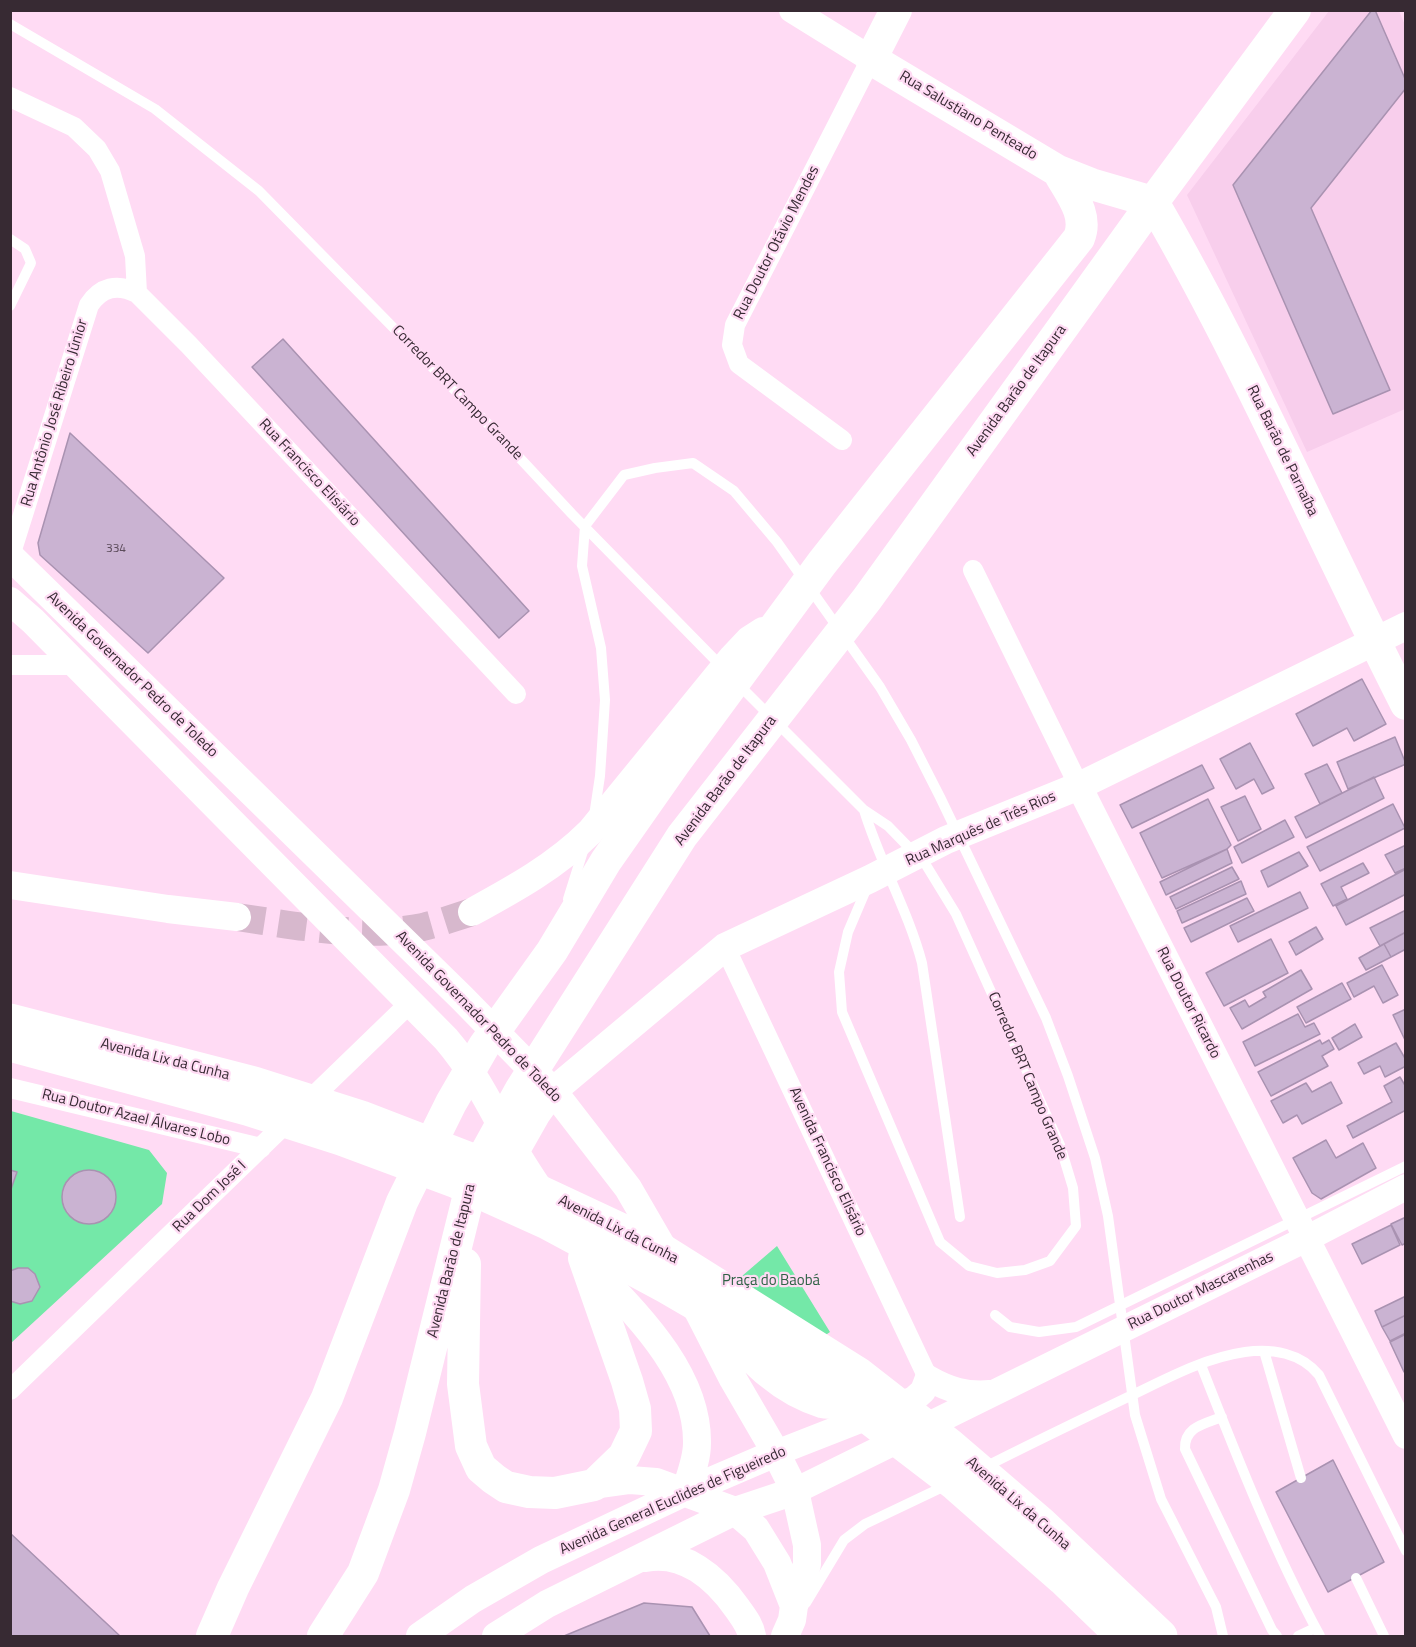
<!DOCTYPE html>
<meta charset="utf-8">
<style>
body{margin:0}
#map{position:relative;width:1416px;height:1647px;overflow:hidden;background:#ffdbf4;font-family:"Titillium Web",sans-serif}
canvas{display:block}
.frame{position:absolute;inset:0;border:12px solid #372a33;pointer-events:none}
</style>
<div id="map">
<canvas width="1416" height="1647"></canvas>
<div class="frame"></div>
</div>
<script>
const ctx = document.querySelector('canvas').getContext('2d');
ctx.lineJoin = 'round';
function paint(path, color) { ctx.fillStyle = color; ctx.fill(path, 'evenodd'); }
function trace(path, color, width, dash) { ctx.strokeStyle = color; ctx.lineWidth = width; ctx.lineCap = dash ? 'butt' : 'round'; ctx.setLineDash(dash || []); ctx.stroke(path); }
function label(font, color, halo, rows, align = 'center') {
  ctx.font = font + ' "Titillium Web",sans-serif'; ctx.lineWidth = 4.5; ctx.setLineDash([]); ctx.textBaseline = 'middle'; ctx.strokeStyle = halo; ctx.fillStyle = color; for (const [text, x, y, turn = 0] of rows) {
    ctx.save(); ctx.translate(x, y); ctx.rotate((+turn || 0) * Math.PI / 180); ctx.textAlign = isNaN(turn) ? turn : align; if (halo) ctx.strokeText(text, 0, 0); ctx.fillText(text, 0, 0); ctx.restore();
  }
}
paint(new Path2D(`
 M1329 11H1372L1233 185 1333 414 1390 390 1311 208 1405 88V409L1307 452 1187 195Z
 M1375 11H1399L1405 25V81Z`), '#f8ceec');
paint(new Path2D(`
 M11 1111 149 1150 167 1173 162 1204 11 1343Z
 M777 1246 830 1332 817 1341 735 1282Z`), '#74e8a8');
const building = new Path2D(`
 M1372 10H1375L1406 81V88L1311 208 1390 390 1333 414 1233 185Z
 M283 339 529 611 499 638 252 367Z
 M70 433 224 578 148 653 40 555 38 543Z
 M1362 679 1386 724 1354 741 1347 728 1313 746 1296 714Z
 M1395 737 1406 764 1348 789 1337 762Z
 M1250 743 1274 788 1262 794 1254 779 1236 789 1220 759Z
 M1327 764 1342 793 1320 804 1305 774Z
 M1202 765 1214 788 1132 828 1120 805Z
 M1374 777 1384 798 1306 838 1295 817Z
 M1245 796 1261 829 1238 841 1221 807Z
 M1208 799 1231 845 1227 849 1162 878 1140 833Z
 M1393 804 1405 828 1320 871 1307 847Z
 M1285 820 1294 837 1242 863 1234 847Z
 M1406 845V868L1395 873 1385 855Z
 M1227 849 1232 863 1166 895 1160 882Z
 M1299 852 1308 866 1268 887 1261 871Z
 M1363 863 1369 873 1341 887 1347 899 1333 906 1321 884Z
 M1232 867 1239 879 1176 909 1170 897Z
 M1406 869V894L1346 925 1336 906Z
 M1241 881 1246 894 1182 923 1177 911Z
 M1300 892 1308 908 1238 942 1230 926Z
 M1247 898 1254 911 1191 942 1184 928Z
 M1406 910V932L1380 946 1370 928Z
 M1316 927 1323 939 1296 955 1289 942Z
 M1406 932V949L1391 957 1384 944Z
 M1271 939 1288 973 1224 1006 1206 973Z
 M1384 944 1391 957 1366 970 1359 958Z
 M1382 965 1398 995 1383 1003 1374 986 1354 997 1347 983Z
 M1301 970 1312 989 1242 1029 1230 1008 1245 1000 1249 1007 1266 997 1263 992Z
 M1342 983 1351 999 1306 1023 1297 1007Z
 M1406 1009V1040H1405L1393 1015Z
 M1298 1014 1305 1027 1314 1023 1320 1034 1255 1066 1243 1042Z
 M1355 1024 1362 1037 1339 1050 1332 1038Z
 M1320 1040 1322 1044 1329 1040 1334 1049 1322 1056 1328 1066 1271 1096 1258 1072Z
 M1396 1043 1406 1060V1066L1385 1077 1380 1066 1364 1074 1358 1063Z
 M1400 1077 1406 1087V1110L1353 1138 1347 1126 1392 1102 1384 1086Z
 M1331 1082 1342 1103 1302 1124 1297 1115 1283 1123 1271 1101 1306 1083 1312 1092Z
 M1326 1140 1336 1158 1363 1143 1376 1168 1321 1199 1312 1193 1293 1158Z
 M10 1170 17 1172 10 1192Z
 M62 1197a27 27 0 1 1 54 0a27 27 0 1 1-54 0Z
 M1406 1217V1243L1402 1245 1391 1224Z
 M1391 1225 1400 1245 1362 1264 1352 1244Z
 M18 1268H28L35 1274 40 1287 32 1301 20 1304 10 1301V1271Z
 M1406 1296V1315L1382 1327 1375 1311Z
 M1406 1315V1333L1390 1341 1382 1327Z
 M1406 1334V1371L1404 1372 1390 1342Z
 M1333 1460 1384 1562 1328 1592 1276 1492Z
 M10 1533 120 1636H10Z
 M644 1603 692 1607 710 1636H564Z`);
paint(building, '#cab3d2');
trace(building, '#a992b1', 1.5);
trace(new Path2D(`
 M237 917C299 926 361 939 423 927 439 923 456 917 472 912`), '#d7b8cd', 28, [28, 14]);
trace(new Path2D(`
 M10 24 155 109 259 191 489 425 572 514 723 668
 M10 239 25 249 31 263 10 306
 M738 684 864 810 888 826 926 865 956 914 1060 1145 1073 1188 1076 1226 1050 1261 1025 1270 997 1273 969 1266 940 1242 842 1012 839 972 848 932 868 885
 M864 810C880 863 908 910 922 963L960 1217
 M594 816 600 776 605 700 601 648 582 566 585 526 624 475 655 468 693 463 734 491 777 542 880 687 911 740 940 797 1046 1018 1068 1076 1095 1158 1108 1216 1135 1415 1161 1499 1216 1607 1223 1636
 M568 899 584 848
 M995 1315 1010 1327 1039 1332 1076 1327 1406 1166
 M1264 1351 1301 1478
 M1201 1365C1237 1457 1273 1549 1320 1636
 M1222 1417C1204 1424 1184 1427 1185 1449L1272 1630 1277 1636
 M983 1468C1030 1444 1078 1421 1126 1398 1164 1380 1203 1358 1245 1352 1272 1348 1301 1353 1319 1375L1406 1551
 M1356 1578 1384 1636
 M806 1603 844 1540 865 1524 947 1485
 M1298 1636 1315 1628`), '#fff', 10);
trace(new Path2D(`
 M10 97 74 127 97 149 110 171 135 256 137 293
 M842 440 739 364 732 345 735 325 871 59
 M10 556 89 305C101 287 117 283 137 293L189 345 516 694
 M973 570 1079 786
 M10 665H76
 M725 947 928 1378
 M10 1088 261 1148
 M10 1390 410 1003`), '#fff', 20);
trace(new Path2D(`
 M792 10 871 59
 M1079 786 1406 1436
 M776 1453 914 1399 923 1391 928 1378C949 1390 966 1395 990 1393
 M795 1491 1306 1239 1406 1187`), '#fff', 26);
trace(new Path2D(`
 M10 556 462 998 553 1091 628 1188 668 1257
 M10 601 33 621 446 1039C476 1074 493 1111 515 1151 524 1167 535 1183 545 1198
 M10 885 168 909 237 917
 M472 912C514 889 556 866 590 832L732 658 749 640 763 631
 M515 1152 536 1115 553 1091 725 947 870 879 946 840 1079 786 1406 626
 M585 1260C631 1309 698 1370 697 1443 697 1460 690 1476 685 1492
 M691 1297 733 1379 776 1453 795 1491 807 1545V1564L802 1584 794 1606
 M718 1323C749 1357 776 1390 822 1404 832 1406 845 1405 855 1405
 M594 1485 630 1480 656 1482 735 1511 756 1529 777 1563 794 1606 792 1620 785 1636
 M645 1558C684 1550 716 1578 737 1608 744 1618 750 1625 752 1636
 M420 1636 473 1599 541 1560 685 1492 776 1453
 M496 1636 547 1604 735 1511 795 1491`), '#fff', 28);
trace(new Path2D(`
 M896 10 871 59 1058 171 1091 184 1153 202C1247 364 1321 537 1406 704
 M465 1264 463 1384 471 1446 481 1468 494 1479 506 1487 529 1492 555 1493 594 1485 624 1456 636 1431 635 1409 627 1381 584 1258
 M212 1636 233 1588 327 1398 402 1202 451 1103 484 1046 552 951 606 861 674 764 822 563 1079 238C1089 214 1069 192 1058 171
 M323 1636 363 1573 394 1490 410 1433 474 1174 521 1089 682 836 867 599 1153 202 1295 10`), '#fff', 32);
trace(new Path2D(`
 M10 1020 254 1083 361 1117 470 1159 654 1245 859 1374 950 1445 1041 1523 1161 1636
 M10 1045 247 1109 341 1139 454 1181 547 1223 666 1287 771 1348 858 1410 956 1485 1063 1579 1122 1636`), '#fff', 33);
label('12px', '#5c4c5b', null, [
 ["334",116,549]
]);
label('15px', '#372a33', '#ffdbf4', [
 ["Rua Salustiano Penteado",968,116,31],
 ["Rua Doutor Otávio Mendes",777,243,-63],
 ["Avenida Barão de Itapura",1017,391,-54],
 ["Corredor BRT Campo Grande",457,393,46],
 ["Rua Antônio José Ribeiro Júnior",55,413,-73],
 ["Rua Barão de Parnaíba",1282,451,64],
 ["Rua Francisco Elisiário",309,473,47],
 ["Avenida Governador Pedro de Toledo",132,675,44],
 ["Avenida Barão de Itapura",726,781,-53],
 ["Rua Marquês de Três Rios",981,829,-24],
 ["Rua Doutor Ricardo",1188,1003,63],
 ["Avenida Governador Pedro de Toledo",478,1017,46],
 ["Avenida Lix da Cunha",165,1060,14],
 ["Corredor BRT Campo Grande",1027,1076,67],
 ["Rua Doutor Azael Álvares Lobo",136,1118,14],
 ["Avenida Francisco Elisário",827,1162,65],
 ["Rua Dom José I",210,1197,-44],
 ["Avenida Lix da Cunha",618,1230,27],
 ["Avenida Barão de Itapura",452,1261,-76],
 ["Rua Doutor Mascarenhas",1201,1291,-26],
 ["Avenida General Euclides de Figueiredo",673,1501,-24],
 ["Avenida Lix da Cunha",1018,1504,41]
]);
label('15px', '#2f6245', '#ffdbf4', [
 ["Praça do Baobá",771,1281]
]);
</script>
